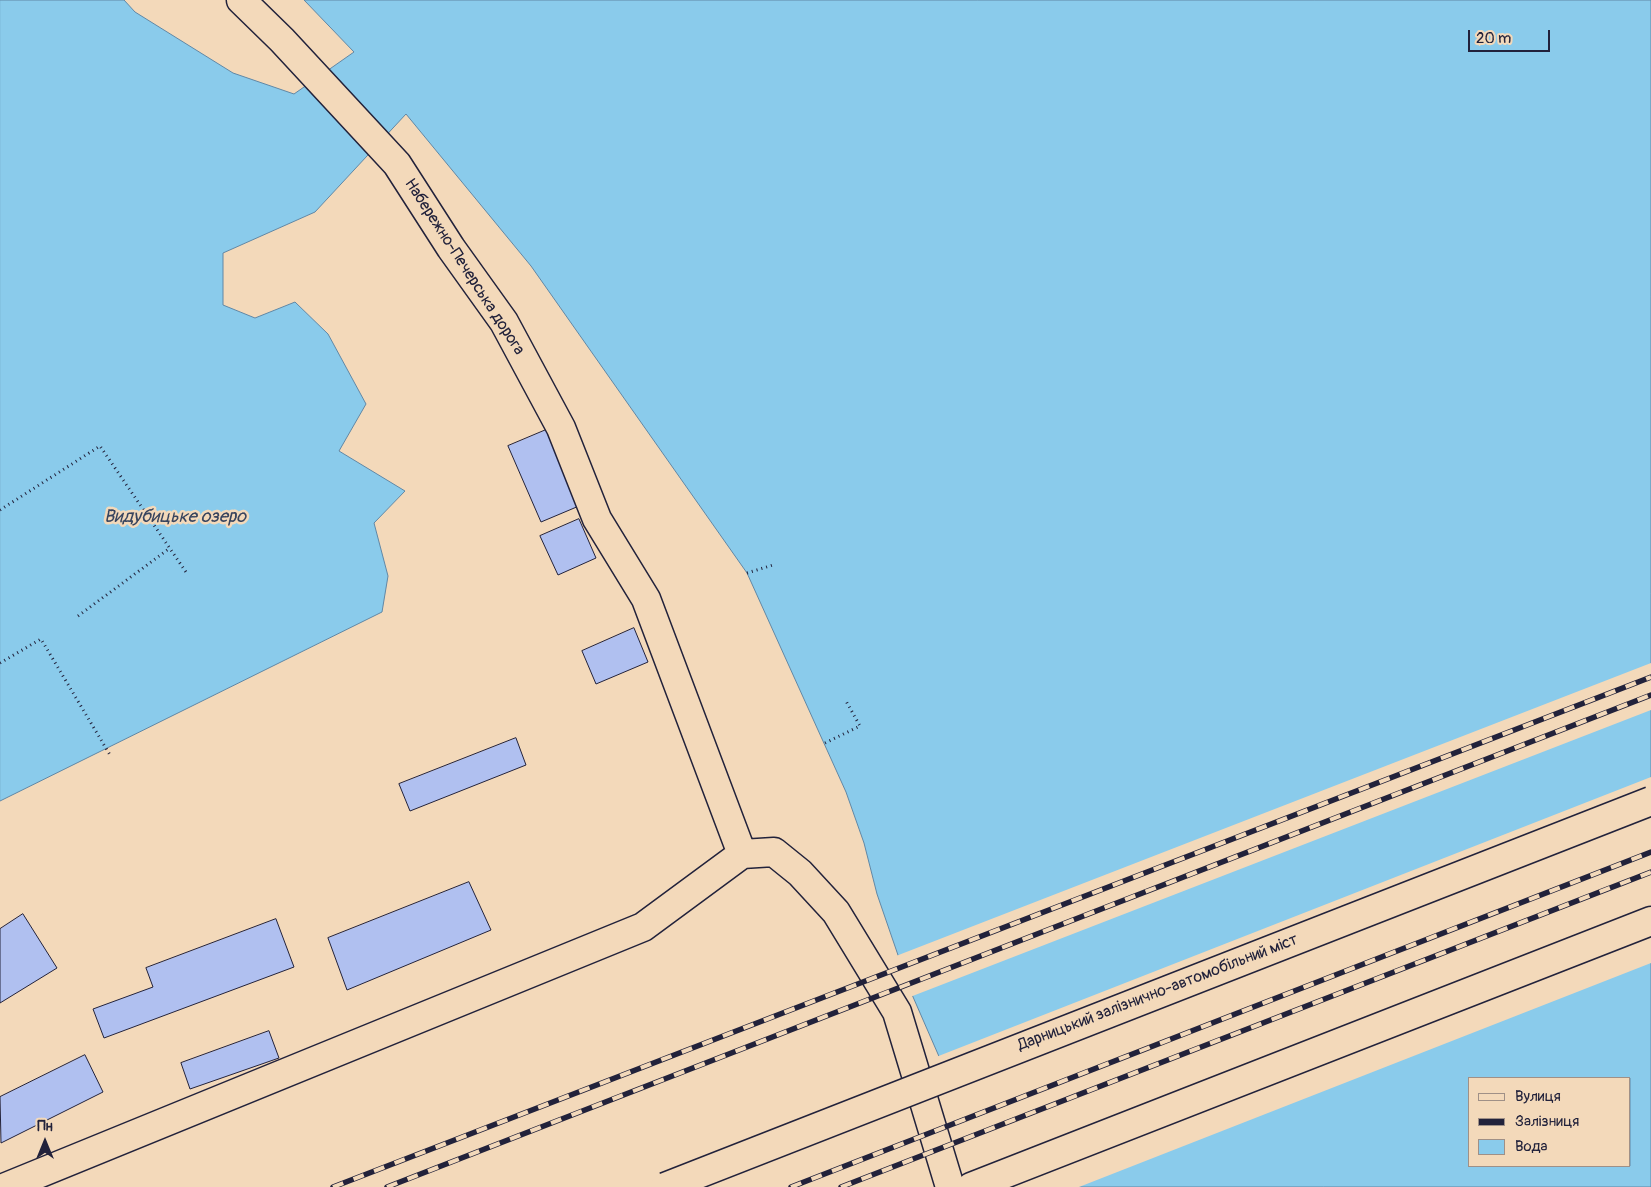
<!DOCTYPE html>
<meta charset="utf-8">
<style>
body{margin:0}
#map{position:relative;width:1651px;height:1187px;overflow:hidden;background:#f3d9ba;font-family:Pangolin,sans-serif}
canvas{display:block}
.legend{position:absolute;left:1468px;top:1077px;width:162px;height:90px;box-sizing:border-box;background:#f3d9ba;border:1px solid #9f9087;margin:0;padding:6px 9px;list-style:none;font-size:15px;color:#22223b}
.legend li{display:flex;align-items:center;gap:10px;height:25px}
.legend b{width:25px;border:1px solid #9f9087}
.north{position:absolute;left:20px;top:1117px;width:50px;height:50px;-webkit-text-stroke:4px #f3d9ba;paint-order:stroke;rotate:0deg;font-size:14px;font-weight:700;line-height:20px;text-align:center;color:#22223b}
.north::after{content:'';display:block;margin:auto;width:18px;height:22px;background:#22223b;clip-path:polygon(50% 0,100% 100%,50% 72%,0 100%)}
.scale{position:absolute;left:1468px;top:30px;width:82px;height:22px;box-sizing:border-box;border:2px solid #22223b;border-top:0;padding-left:6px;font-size:15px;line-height:18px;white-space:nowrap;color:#22223b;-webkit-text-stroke:4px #f3d9ba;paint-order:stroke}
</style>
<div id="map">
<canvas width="1651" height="1187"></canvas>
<ul class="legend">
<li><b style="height:6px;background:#f3d9ba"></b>Вулиця</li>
<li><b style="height:6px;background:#22223b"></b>Залізниця</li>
<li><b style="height:14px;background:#8acbeb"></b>Вода</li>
</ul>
<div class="north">Пн</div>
<div class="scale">20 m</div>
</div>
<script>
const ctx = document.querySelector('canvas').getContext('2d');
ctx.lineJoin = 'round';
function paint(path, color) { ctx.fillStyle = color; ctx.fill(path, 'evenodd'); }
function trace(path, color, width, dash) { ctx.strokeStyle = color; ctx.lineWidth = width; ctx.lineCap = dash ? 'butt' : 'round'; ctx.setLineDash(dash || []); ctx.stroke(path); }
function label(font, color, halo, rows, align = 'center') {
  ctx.font = font + ' Pangolin,sans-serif'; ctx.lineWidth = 5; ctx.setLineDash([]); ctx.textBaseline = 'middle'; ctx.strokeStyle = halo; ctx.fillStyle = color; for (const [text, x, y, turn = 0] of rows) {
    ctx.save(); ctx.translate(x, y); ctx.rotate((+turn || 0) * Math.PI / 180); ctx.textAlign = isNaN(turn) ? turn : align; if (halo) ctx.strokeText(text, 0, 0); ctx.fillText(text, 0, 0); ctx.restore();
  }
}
const water = new Path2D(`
 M0 0H124L135 12 233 73 294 94 354 52 304 0H1651V1187H996L910 990 877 894 864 843 846 792 747 573 531 266 406 114 315 212 223 253V305L255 318 295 302 328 334 366 404 339 451 405 491 374 523 388 576 382 612 0 801ZM1470 1078H1630V1166H1470Z`);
paint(water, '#8acbeb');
trace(water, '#6087a5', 1);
paint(new Path2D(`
 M1651 663V710L910 997 896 956Z
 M1651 777V963L1079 1187H993L936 1057Z`), '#f3d9ba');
const building = new Path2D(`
 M546 430 579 506 541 522 508 446Z
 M579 519 596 558 558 575 540 536Z
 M634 628 648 662 596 684 582 651Z
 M516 738 526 765 410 811 399 784Z
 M469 882 491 930 347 990 328 938Z
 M23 914 57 968 0 1003V929Z
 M276 919 294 967 104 1038 93 1009 153 987 146 968Z
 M269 1031 279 1058 190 1089 181 1063Z
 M85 1055 103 1092 1 1143 0 1097Z`);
paint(building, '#b0c0f0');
trace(building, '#22223b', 1);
const minor = new Path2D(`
 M241 0 282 40 397 164 451 248 504 322 561 428 597 519 646 599 742 854 774 852 800 873 836 912 897 1012 950 1187
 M6 1187 643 927 742 854`);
const major = new Path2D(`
 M971 1187 1651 921`);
trace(minor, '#22223b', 31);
trace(major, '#22223b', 31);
trace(new Path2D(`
 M0 510 100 446 188 575
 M747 573 773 565
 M78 616 170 548
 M0 663 41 639 110 755
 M825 743 860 726 846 701`), '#22223b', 3, [1, 4]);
trace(minor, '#f3d9ba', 28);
trace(major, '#f3d9ba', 28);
const rail = new Path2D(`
 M333 1187 1651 677
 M387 1187 1651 695
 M791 1187 1651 852
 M841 1187 1651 872`);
trace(rail, '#22223b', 5.5);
trace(rail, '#f3d9ba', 4, [11]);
const majorBridge = new Path2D(`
 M665 1187 1651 801`);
trace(majorBridge, '#22223b', 31, []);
trace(majorBridge, '#f3d9ba', 28);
label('16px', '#22223b', '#f3d9ba', [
 ["Набережно-Печерська дорога",464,267,57],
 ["Дарницький залізнично-автомобільний міст",1158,993,-21]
]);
label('italic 18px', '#37445e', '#f3d9ba', [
 ["Видубицьке озеро",175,517]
]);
</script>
